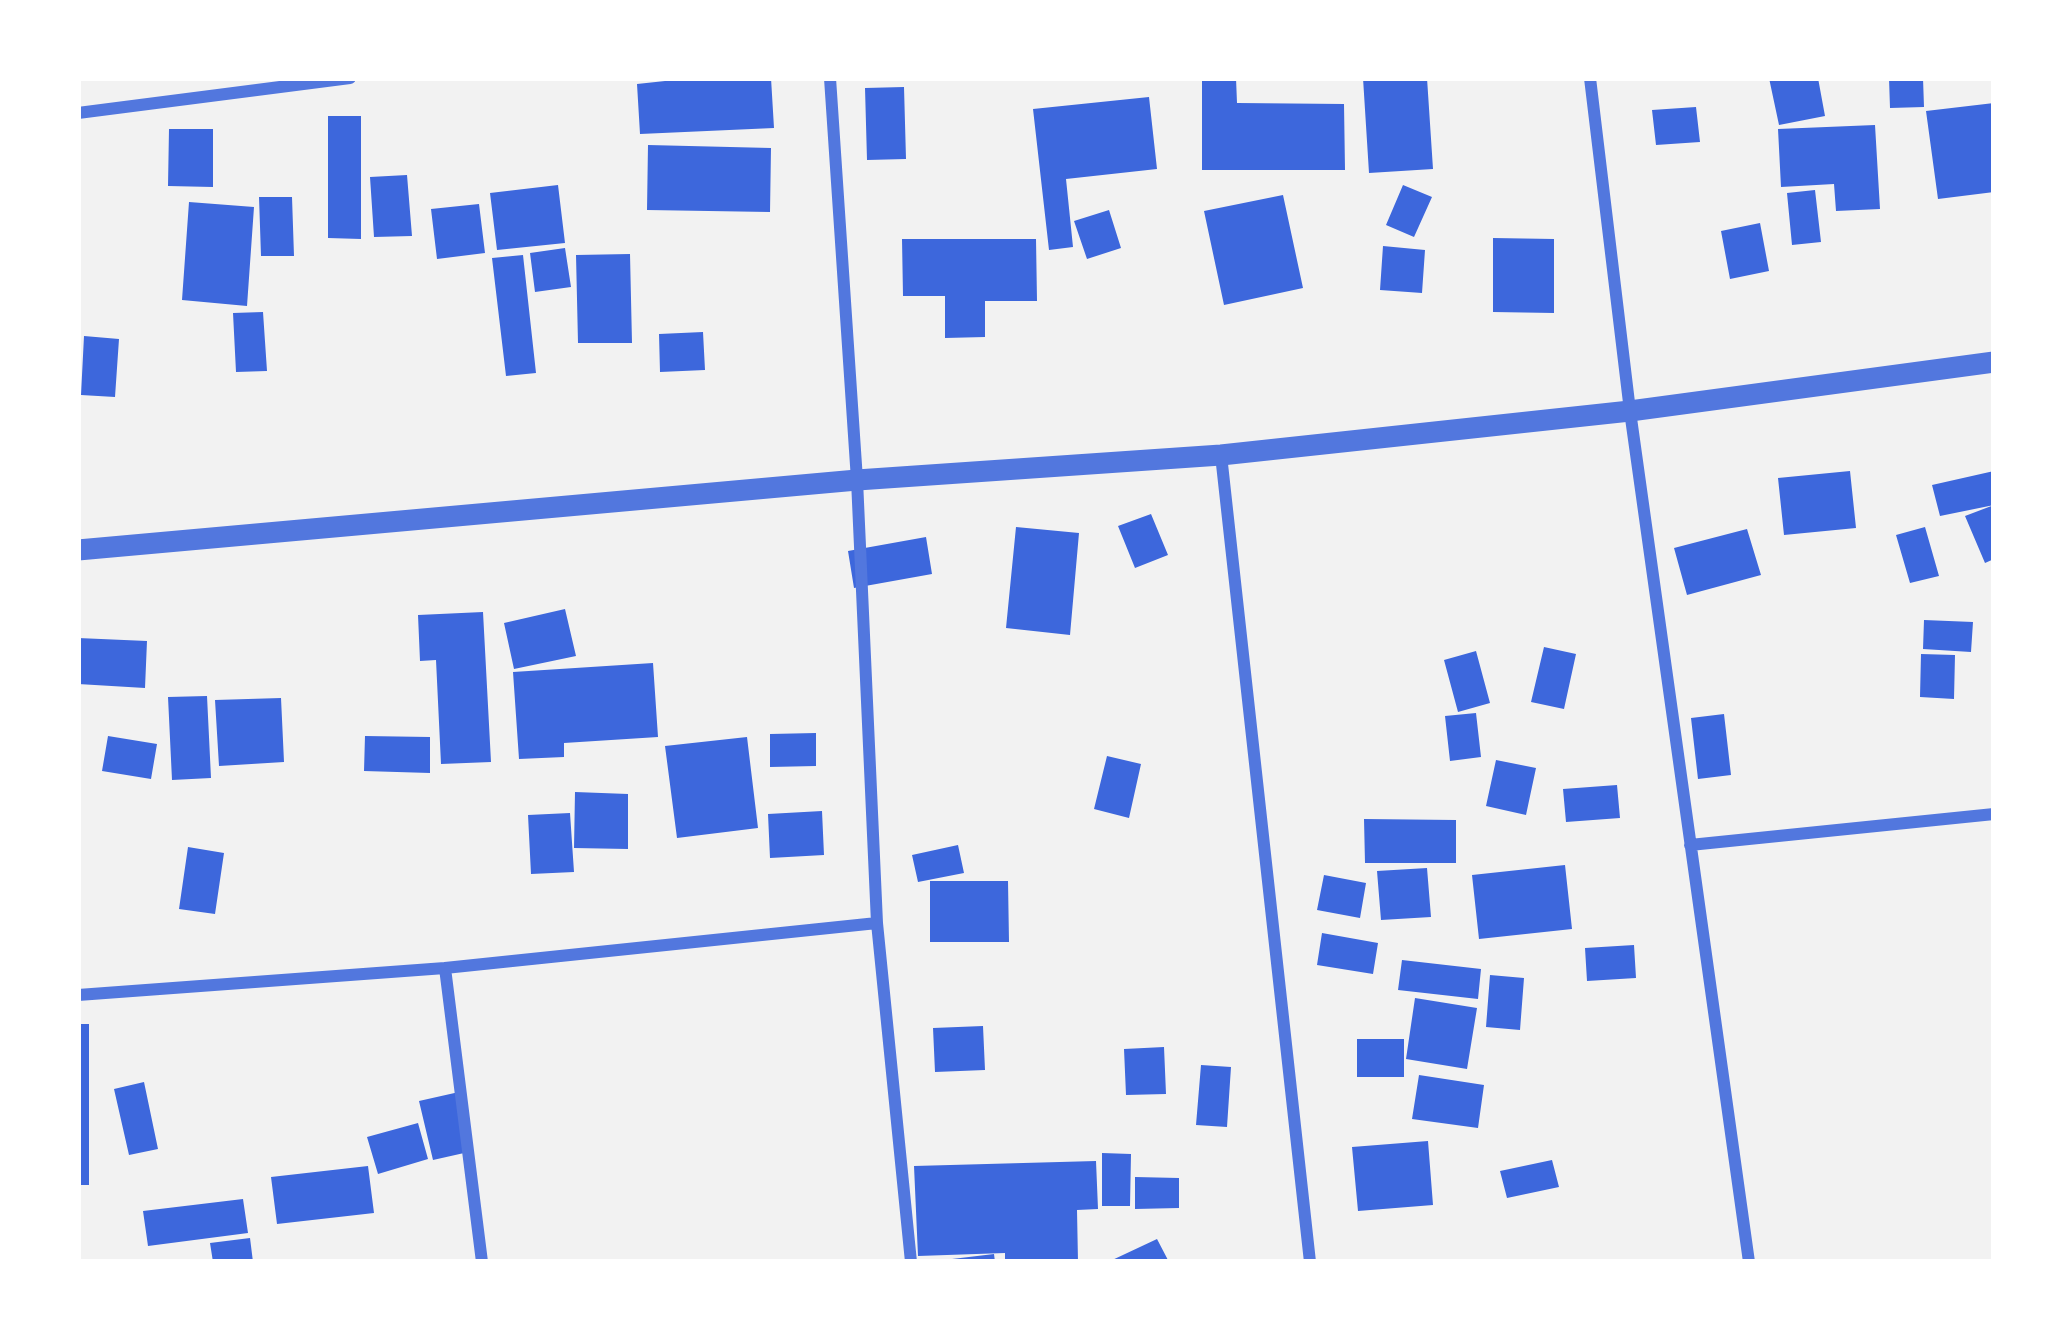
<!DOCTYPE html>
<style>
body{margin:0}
#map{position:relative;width:2072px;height:1340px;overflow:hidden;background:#f2f2f2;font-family:Overpass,sans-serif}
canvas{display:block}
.frame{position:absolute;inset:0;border:81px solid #fff;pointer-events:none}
</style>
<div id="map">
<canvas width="2072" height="1340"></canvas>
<div class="frame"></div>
</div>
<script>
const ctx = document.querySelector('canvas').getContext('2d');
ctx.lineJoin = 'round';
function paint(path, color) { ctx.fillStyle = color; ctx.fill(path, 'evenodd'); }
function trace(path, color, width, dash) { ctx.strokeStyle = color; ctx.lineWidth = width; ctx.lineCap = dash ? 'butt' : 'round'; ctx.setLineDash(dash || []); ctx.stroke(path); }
paint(new Path2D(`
 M693 78H771L774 128 640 134 637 84Z
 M1202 78H1236L1237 103 1344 104 1345 170H1202Z
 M1363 78H1427L1433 169 1369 173Z
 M1769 78H1818L1825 116 1779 125Z
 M1889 78H1923L1924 107 1890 108Z
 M904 87 906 159 867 160 865 88Z
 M1149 97 1157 169 1066 179 1073 247 1049 250 1033 109Z
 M1994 103V192L1938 199 1926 111Z
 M1696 107 1700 142 1656 145 1652 110Z
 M328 116H361V239L328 238Z
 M1875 125 1880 209 1836 211 1834 184 1781 187 1778 129Z
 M169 129H213V187L168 186Z
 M648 145 771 148 770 212 647 210Z
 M407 175 412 236 374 237 370 177Z
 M558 185 565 243 497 250 490 193Z
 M1403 185 1432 197 1414 237 1386 225Z
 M1815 190 1821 242 1792 245 1787 193Z
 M1283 195 1303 288 1224 305 1204 211Z
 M259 197H292L294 256H261Z
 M189 202 254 207 247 306 182 300Z
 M479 204 485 253 437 259 431 209Z
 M1109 210 1121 248 1087 259 1074 221Z
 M1760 223 1769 271 1730 279 1721 231Z
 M1493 238 1554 239V313L1493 312Z
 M902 239H1036L1037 301H985V337L945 338V296H903Z
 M1383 246 1425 250 1422 293 1380 290Z
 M565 248 571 287 535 292 530 253Z
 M630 254 632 343H578L576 255Z
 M523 255 536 373 506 376 492 258Z
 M263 312 267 371 236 372 233 313Z
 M703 332 705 370 660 372 659 334Z
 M84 336 119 339 115 397 81 395Z
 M1850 471 1856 528 1784 535 1778 478Z
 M1994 471V505L1940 516 1932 485Z
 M1994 505V559L1985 563 1965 516Z
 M1151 514 1168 555 1135 568 1118 526Z
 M1016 527 1079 533 1070 635 1006 628Z
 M1925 527 1939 576 1910 583 1896 535Z
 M1747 529 1761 575 1687 595 1674 548Z
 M926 537 932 574 854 588 848 551Z
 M565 609 576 656 514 669 504 623Z
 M483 612 491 762 441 764 436 660 420 661 418 615Z
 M1924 620 1973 622 1971 652 1923 649Z
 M78 638 147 641 145 688 78 684Z
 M1544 647 1576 654 1564 709 1531 702Z
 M1476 651 1490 703 1458 712 1444 660Z
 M1921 654 1955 655 1954 699 1920 697Z
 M653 663 658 737 564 743V757L519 759 513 672Z
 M207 696 211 778 172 780 168 697Z
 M281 698 284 762 219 766 215 700Z
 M1476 713 1481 757 1450 761 1445 716Z
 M1724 714 1731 775 1698 779 1691 718Z
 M816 733V766L770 767V734Z
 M108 736 157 744 151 779 102 771Z
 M365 736 430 737V773L364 771Z
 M747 737 758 828 677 838 665 746Z
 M1107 756 1141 764 1129 818 1094 809Z
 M1496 760 1536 768 1526 815 1486 806Z
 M1617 785 1620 818 1566 822 1563 789Z
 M575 792 628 794V849L574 848Z
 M822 811 824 855 770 858 768 814Z
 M570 813 574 872 531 874 528 815Z
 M1364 819 1456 820V863H1365Z
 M958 845 964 873 918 882 912 855Z
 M188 847 224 853 215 914 179 909Z
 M1565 865 1572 929 1479 939 1472 875Z
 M1427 868 1431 917 1381 920 1377 871Z
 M1324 875 1366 883 1360 918 1317 910Z
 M930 881H1008L1009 942H930Z
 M1322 933 1378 943 1373 974 1317 965Z
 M1634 945 1636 978 1587 981 1585 948Z
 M1402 960 1481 969 1478 999 1398 990Z
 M1490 975 1524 978 1520 1030 1486 1027Z
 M1415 998 1477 1008 1467 1069 1406 1059Z
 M78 1024H89V1185H78Z
 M983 1026 985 1070 935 1072 933 1028Z
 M1357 1039H1404V1077H1357Z
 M1164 1047 1166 1094 1126 1095 1124 1049Z
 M1201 1065 1231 1067 1227 1127 1196 1125Z
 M1419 1075 1484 1085 1478 1128 1412 1119Z
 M144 1082 158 1149 129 1155 114 1089Z
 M459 1092 473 1151 433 1160 419 1101Z
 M418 1123 428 1159 378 1174 367 1137Z
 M1428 1141 1433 1205 1358 1211 1352 1147Z
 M1102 1153 1131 1154 1130 1206H1102Z
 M1552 1160 1559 1187 1507 1198 1500 1171Z
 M1096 1161 1098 1209 1077 1210 1078 1262H1005V1253L918 1256 914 1166Z
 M368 1166 374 1213 277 1224 271 1177Z
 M1135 1177 1179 1178V1208L1135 1209Z
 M243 1199 248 1233 148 1246 143 1211Z
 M250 1238 253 1262H213L210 1243Z
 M1157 1239 1169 1262H1108Z
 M994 1254 995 1262H952V1259Z`), '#3d67dc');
trace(new Path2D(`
 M830 78 857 480 877 923 911 1262
 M1590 78 1630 411 1749 1262
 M78 113 350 78
 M1221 455 1310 1262
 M1690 845 1994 814
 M445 968 482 1262
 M78 995 445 968 877 923`), '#5277de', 12);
trace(new Path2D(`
 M78 550 857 480 1221 455 1630 411 1994 362`), '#5277de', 21);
</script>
